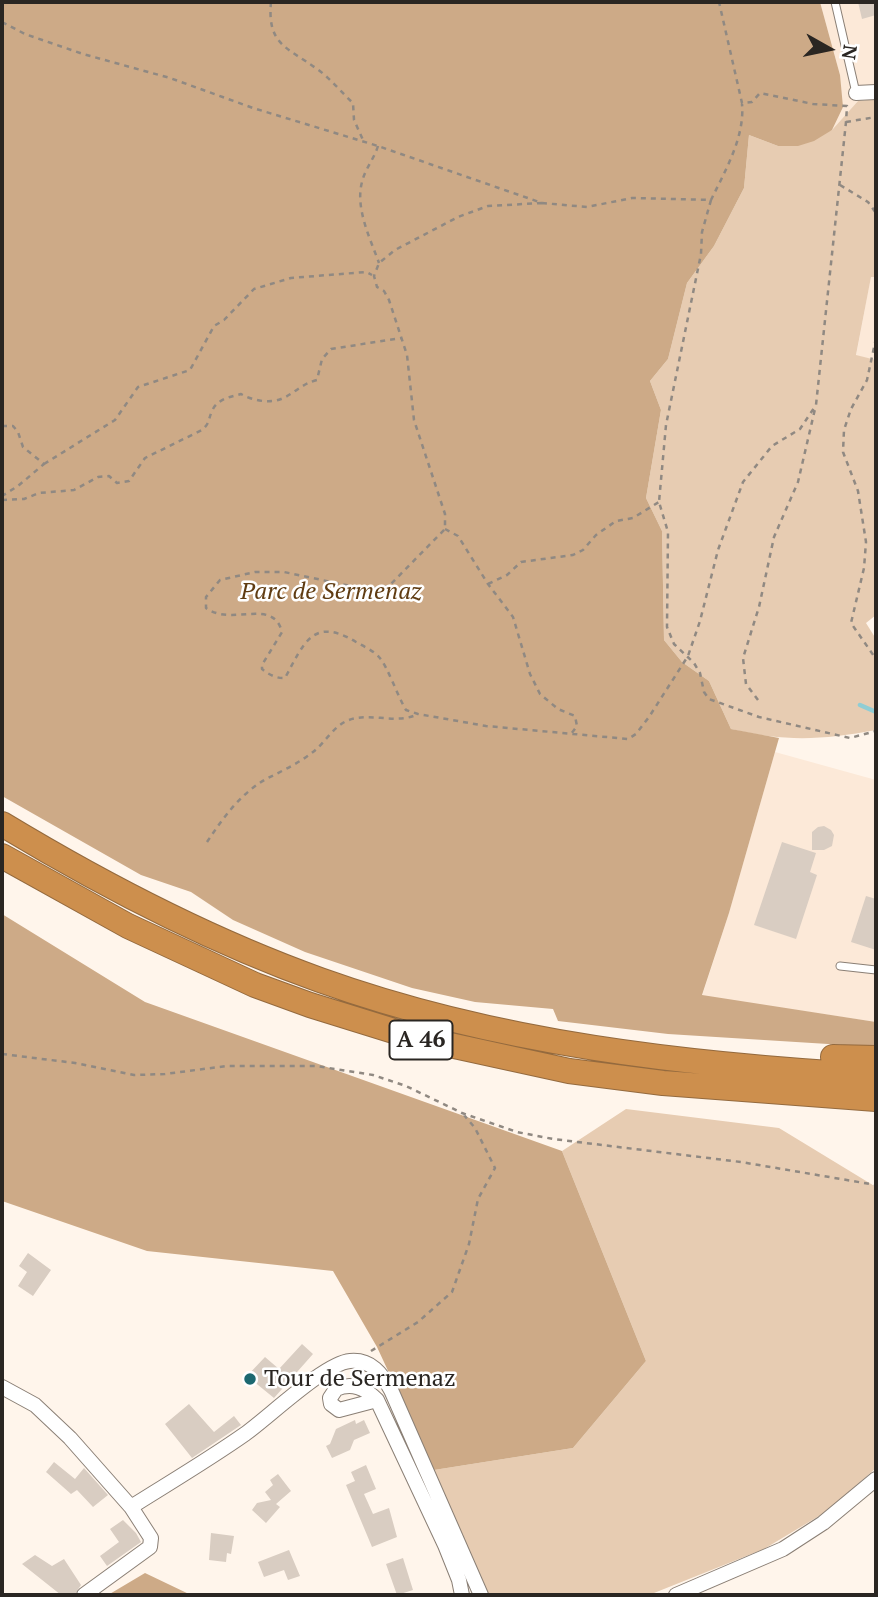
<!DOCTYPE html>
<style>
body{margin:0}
#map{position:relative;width:878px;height:1597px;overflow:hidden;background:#fff5eb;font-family:"PT Serif",serif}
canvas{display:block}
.frame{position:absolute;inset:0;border:4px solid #2a2622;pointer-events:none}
.north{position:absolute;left:794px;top:14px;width:70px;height:70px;-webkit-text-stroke:5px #fff;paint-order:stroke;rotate:99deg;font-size:19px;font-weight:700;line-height:28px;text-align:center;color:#2a2622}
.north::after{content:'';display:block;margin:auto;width:24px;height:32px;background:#2a2622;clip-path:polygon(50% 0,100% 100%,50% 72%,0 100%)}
</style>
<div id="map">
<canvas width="878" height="1597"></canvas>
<div class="frame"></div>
<div class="north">N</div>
</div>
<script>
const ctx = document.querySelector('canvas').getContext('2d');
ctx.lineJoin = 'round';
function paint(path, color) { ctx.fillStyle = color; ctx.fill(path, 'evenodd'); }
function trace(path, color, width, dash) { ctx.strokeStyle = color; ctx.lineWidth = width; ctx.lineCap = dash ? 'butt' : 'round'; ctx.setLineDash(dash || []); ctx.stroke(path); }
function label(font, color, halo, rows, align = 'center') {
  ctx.font = font + ' "PT Serif",serif'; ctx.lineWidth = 5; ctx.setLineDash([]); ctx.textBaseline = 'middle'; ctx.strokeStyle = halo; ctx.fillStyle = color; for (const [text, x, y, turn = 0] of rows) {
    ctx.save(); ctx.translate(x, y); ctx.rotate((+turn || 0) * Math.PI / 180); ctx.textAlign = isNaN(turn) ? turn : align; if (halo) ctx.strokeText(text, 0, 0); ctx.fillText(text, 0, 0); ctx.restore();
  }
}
paint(new Path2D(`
 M820 2H876V99L858 101 832 130 840 75Z
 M871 276 876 277V360L856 356Z
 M775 752 876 780V1022L702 996 729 913Z`), '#fce9d8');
paint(new Path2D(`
 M876 99V277H871L856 355 876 360V615L866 623 876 639V730C822 740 785 742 731 729L709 681 682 662 664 640 662 531 646 498 661 410 650 381 668 359 687 283 714 246 744 188 749 135 778 146 832 130 858 101Z
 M626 1109 779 1128 876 1187V1468L829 1510 764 1549 649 1595H485L434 1470 573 1448 646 1361 562 1151Z`), '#e7ccb2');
paint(new Path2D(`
 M2 2H820L840 75 843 107 832 130 814 141 798 146H778L749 135 744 188 714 246 687 283 668 359 650 381 661 410 646 498 662 531 664 640 682 662 709 681 731 729 779 738 729 913 702 995 876 1022V1047L668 1034 558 1021 553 1009 475 1002 412 988 305 952 233 920 191 892 141 875 2 796Z
 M2 914 145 1002 562 1151 646 1361 573 1448 434 1470 377 1347 333 1271 147 1251 2 1201Z
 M145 1573 191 1595H108Z`), '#cdaa87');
trace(new Path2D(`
 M860 705 876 712`), '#90cdd4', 4.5);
paint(new Path2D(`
 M858 2H876V15L862 19Z
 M824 826 831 830 834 835 832 846 824 850H812V832L818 827Z
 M782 842 816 853 810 872 817 875 796 939 754 925Z
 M866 896 876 899V950L851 942Z
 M28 1253 51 1270 33 1296 18 1286 27 1272 19 1266Z
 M302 1344 313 1354 274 1398 247 1376 265 1357 279 1369Z
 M189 1404 214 1432 234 1416 241 1425 192 1458 165 1424Z
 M355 1420 356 1424 364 1420 370 1433 354 1440 350 1450 332 1458 326 1446 330 1444 336 1429Z
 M54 1462 75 1479 84 1468 108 1495 93 1507 77 1490 71 1494 46 1472Z
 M366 1465 376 1489 364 1494 373 1514 389 1508 397 1537 372 1547 346 1485 355 1481 351 1472Z
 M278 1474 291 1491 276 1504 280 1507 266 1523 252 1510 257 1503 271 1500 265 1492 273 1485 270 1480Z
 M123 1520 136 1533 141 1542 107 1566 100 1556 119 1542 110 1529Z
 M211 1533 234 1536 231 1554 227 1553 226 1562 209 1560Z
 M289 1550 300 1576 288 1580 284 1570 264 1577 258 1562Z
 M35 1555 52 1566 64 1559 81 1585 75 1594 61 1595 22 1564Z
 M403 1558 413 1590 397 1595 386 1564Z`), '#d9cdc2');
const lane = new Path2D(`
 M835 2 856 93
 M840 966 876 970`);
const street = new Path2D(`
 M856 93 876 92
 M2 1387 35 1405 70 1438 131 1507
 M377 1400 339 1410 331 1404 330 1398 336 1389C352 1382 365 1388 377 1400L445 1545 459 1580 462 1595
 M84 1595 150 1547 151 1538 131 1507C169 1483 208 1460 245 1434 269 1417 325 1363 350 1361 371 1359 382 1374 391 1390L481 1595
 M676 1595 783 1549 823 1523 876 1479`);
const highway = new Path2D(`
 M2 824C103 885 208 940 320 980 498 1044 688 1065 876 1076
 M2 856 128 926 255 985 310 1005 413 1037 569 1071 663 1083 876 1099
 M833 1057 876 1058`);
trace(lane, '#8a7f75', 9);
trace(street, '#8a7f75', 16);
trace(highway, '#946a3e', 26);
trace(new Path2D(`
 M271 2C267 45 287 47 317 69 330 78 341 92 353 103L354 120 363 140
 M2 22 25 34 83 54 170 78 253 108 378 146 542 203 587 207 632 198 711 200C725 171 745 137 742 104
 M846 122 876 117
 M378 146C374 159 365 169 362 182 355 208 370 238 379 263
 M840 185 868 202 876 213
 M711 200 702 232 701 254 666 425 659 502 668 532 667 627 674 644 694 663 700 673 704 692 709 699 759 717 850 738 876 731
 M542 203 488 206 458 217 395 250 379 263 374 276 377 287 384 291 389 300 407 355 414 420 445 514V529L389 586 370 589 360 588 284 572H255L220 580 206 597V608C232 627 273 597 282 632L262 665V669C268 674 277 679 285 678 304 643 313 616 356 642 363 646 374 651 379 657 388 667 397 695 406 710L418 714 486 726 628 739 636 734 649 717 688 656 700 621 718 550 743 482 772 446 800 429 816 405 846 122 847 106 813 104 760 93 752 102 742 103 719 2
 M876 338 867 380 851 409 844 430 843 452 858 491 866 542 864 568 851 623 876 659
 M2 426H13L18 432 23 447 44 464 18 486 2 496
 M44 464 115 420 138 387 190 370 214 326 224 320 254 289 291 278 366 272 372 275
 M2 500 24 499 39 493 74 490 98 477 109 476 117 483 129 481 145 458 202 430C210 423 208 420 212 411 217 399 230 397 241 394 251 400 269 404 281 399 294 394 301 384 317 380L322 359 331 349 401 338
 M445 529 458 536 488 584 513 617 530 674 540 694 558 709 575 716 577 726 571 734
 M488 584 507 575 521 562 573 555 583 550 596 535 616 521 633 518 659 502
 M758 700 746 684 743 658 759 607 774 537 798 482 815 409
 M207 842C223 818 240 794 266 779 282 771 299 763 313 752 325 743 334 725 349 720 371 712 397 725 418 714
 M2 1054 75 1063 134 1075 165 1074 227 1066H316L373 1075 406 1086 462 1113 517 1132 553 1139 741 1162 876 1185
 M371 1351 418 1322 452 1292 469 1244 478 1199 495 1168 475 1128 464 1115`), '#908982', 2.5, [5, 5]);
trace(lane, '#fff', 7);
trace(street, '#fff', 14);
trace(highway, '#cd8f4d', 24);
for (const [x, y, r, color] of [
 [250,1379,7,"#1c6870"]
]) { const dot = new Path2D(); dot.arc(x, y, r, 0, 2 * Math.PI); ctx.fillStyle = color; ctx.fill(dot); trace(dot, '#fff', 2.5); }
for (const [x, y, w] of [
 [421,1040,63]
]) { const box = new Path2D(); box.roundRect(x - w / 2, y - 19.5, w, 39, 5); ctx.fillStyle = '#fff'; ctx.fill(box); trace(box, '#2a2622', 2); }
label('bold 23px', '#2a2622', null, [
 ["A 46",421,1040]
]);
label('italic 24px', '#603c12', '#fff', [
 ["Parc de Sermenaz",331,592]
]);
label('24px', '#2a2622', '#fff', [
 ["Tour de Sermenaz",264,1379]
], 'left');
</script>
